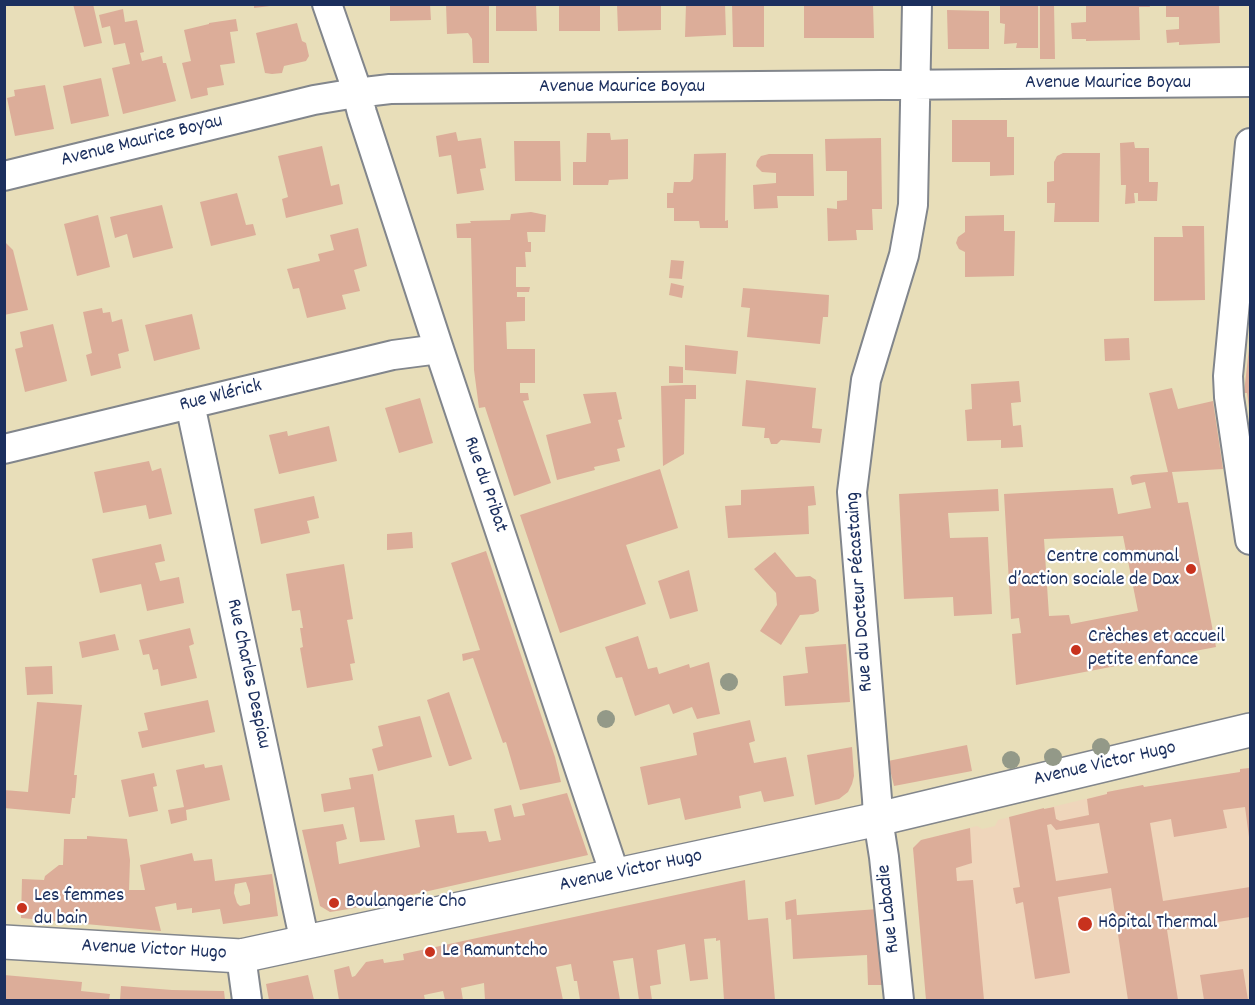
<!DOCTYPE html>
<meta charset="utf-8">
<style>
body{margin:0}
#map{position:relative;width:1255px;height:1005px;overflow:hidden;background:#e8deb9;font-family:Dekko,sans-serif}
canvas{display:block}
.frame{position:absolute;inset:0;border:6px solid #1b2f5e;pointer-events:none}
</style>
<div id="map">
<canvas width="1255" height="1005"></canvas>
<div class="frame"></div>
</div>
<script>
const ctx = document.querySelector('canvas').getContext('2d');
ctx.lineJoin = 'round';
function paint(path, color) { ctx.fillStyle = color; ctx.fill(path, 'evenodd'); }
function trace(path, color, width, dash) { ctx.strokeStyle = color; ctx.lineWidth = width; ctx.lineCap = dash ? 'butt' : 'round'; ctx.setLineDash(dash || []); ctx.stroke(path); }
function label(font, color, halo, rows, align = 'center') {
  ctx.font = font + ' Dekko,sans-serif'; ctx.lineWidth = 4.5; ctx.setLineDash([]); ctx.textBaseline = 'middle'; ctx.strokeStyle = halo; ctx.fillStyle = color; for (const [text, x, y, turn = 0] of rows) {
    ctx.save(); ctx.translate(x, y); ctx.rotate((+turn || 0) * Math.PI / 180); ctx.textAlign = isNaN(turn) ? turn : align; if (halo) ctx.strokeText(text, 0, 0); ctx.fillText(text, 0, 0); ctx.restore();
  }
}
paint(new Path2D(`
 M1250 768V1000H927L913 848 921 840 977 826 982 829 995 826 998 820 1106 794 1107 792 1143 785 1144 787 1239 772 1240 769Z`), '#efd6bb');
paint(new Path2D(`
 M73 4H93L102 43 84 47Z
 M254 4H270V6L254 8Z
 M390 4H430L431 20 390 21Z
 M446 4H479L489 6V63H473L472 39 468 33 447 34Z
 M496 4H536L537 31H496Z
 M617 4H661V30L618 31Z
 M686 4H725L726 35 685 37Z
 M732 4H764V47H733Z
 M804 4H873L874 38H804Z
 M1000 4H1038V48H1016L1017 43 1004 44 1005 24 1000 23Z
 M1040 4H1054L1055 59H1040Z
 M1086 4H1149L1150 7H1139L1140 40 1086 41V39H1072L1071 23 1086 22Z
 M1166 4H1219L1220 43 1179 45V42L1167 43 1166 30 1179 29V17H1166Z
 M559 5H600V31H559Z
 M123 9 125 22 137 20 144 52 140 53 142 61 162 56 163 63H166L176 101 123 114 112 68 130 64 125 43 114 45 110 26 102 28 99 15Z
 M947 10 989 11V49H948Z
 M236 19 238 31 230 32 235 63 220 65 224 85 207 88 208 95 191 99 182 63 191 61 184 30 209 24V23Z
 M297 23 302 41 306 43 309 56 306 61 284 66 282 73 272 74 265 73 256 33Z
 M101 78 109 116 71 124 63 86Z
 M45 85 54 129 15 136 7 98 15 96 14 90Z
 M952 120H1007V137H1014V175L990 176V162H952Z
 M456 132 458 141 481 138 486 168 480 169 484 190 457 194 451 155 439 157 436 136Z
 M587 133H610L611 140 628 139V179L609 180 608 185H573V162H586Z
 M881 138 882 209H872L873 230H856L857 240 828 241 827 208 837 209V201L847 200V171H826L825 139Z
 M514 141H560L561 181H515Z
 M1134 142 1135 148H1149V182H1158L1157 201H1138V193H1134L1135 203 1125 204 1126 185H1121L1120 143Z
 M322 146 331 186 339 184 343 204 286 218 282 199 288 197 278 156Z
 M726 153 725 221 728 220V228H700L699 221H674V208H667V193H673L674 182H690L693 179 694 154Z
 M1063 153H1100L1099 222H1054L1055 203H1047V182L1054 181V162L1057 156Z
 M769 154H813L814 196H777L778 208 754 209 753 185 776 183V173L762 172 756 166 757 161 761 156Z
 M237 193 246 225 253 224 256 235 211 246 200 202Z
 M162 205 173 248 133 258 127 234 115 238 110 217Z
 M531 212 546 215 545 232H527L528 242H531V252H525L526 267H516V287H530L529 292H517V297H525V321L506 322 507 349H535V383H520V393H528L529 400 523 401 551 483 514 496 485 407 479 408 474 370 471 238H457L456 224 471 223 470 221 510 220 511 214Z
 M98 215 110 267 77 276 64 224Z
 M1004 215V231H1015L1014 276 965 277V252L959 249 956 243 958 237 965 232V216Z
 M1182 226H1204L1205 300 1154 301V237H1183Z
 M358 228 367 266 354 270 360 291 342 295 346 309 307 318 299 288 293 289 287 269 320 261 318 254 334 250 330 235Z
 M4 241 13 250 28 310 4 315Z
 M671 260 684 261 682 279 669 278Z
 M671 283 684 286 682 298 669 295Z
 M743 288 829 295 828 317H823L820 344 747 337 750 308 741 307Z
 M102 308 103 313 110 312 112 322 122 319 129 351 118 354 121 368 91 376 86 355 92 353 83 312Z
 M192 314 200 349 154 361 145 325Z
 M53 324 67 381 25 392 15 349 23 347 20 332Z
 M1129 338 1130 360 1105 361 1104 339Z
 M685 345 738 351 736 374 685 370Z
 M1249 348H1250V407L1249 408 1247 393H1244Z
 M669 366 683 367V383H669Z
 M746 380 816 388 812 428 822 429 820 443 781 440 777 444H771L769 438H764L765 428 742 426Z
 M1019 381 1021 402 1011 403 1013 426 1021 425 1023 447 1001 448V440L967 441 965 410 972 409 971 384Z
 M685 385H696V399H685L684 454 663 466 661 386Z
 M1172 388 1178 409 1213 401 1223 469 1172 472 1178 503 1188 502 1216 647 1016 685 1012 634 1021 633 1019 618 1011 619 1004 494 1113 488 1118 514 1151 508 1145 482 1132 485 1130 477 1133 475 1168 472 1149 393ZM1123 536 1138 611 1071 624 1069 615 1049 616 1044 539Z
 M616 392 622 419 618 420 625 447 617 449 620 461 594 467 595 470 557 480 546 435 591 423 583 394Z
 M420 398 433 443 399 453 385 408Z
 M329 426 337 461 279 474 269 435 287 431 288 436Z
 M149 461 152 471 161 468 172 514 149 519 146 505 103 513 94 472Z
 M660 469 678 528 626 545 646 604 560 633 520 515Z
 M814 486 816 505 808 506 809 534 728 538 725 506 741 505V490Z
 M998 489 999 511 948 513 950 538 988 537 992 614 954 616 953 597 904 599 899 494Z
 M314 496 319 518 307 521 310 533 261 544 254 509Z
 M412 532 413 548 387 550V534Z
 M161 544 165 561 155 563 160 581 179 577 184 603 147 611 141 584 100 593 92 559Z
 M486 551 555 757 561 782 520 790 506 742 503 743 473 658 463 661 462 654 480 650 451 563Z
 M775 552 796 577 810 576 816 580 819 611 813 614 800 615 781 645 760 631 777 605 776 593 754 569Z
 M344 564 353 619 347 620 355 663 350 664 353 680 307 688 300 648 303 647 300 628H303L300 610 292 611 286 574Z
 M689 570 698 611 670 619 658 581Z
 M190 628 194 644 189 646 197 678 161 686 158 669 153 670 149 654 143 655 139 640Z
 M115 634 119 650 82 658 79 642Z
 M638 636 648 669 657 667 659 674 689 664 690 668 709 662 720 714 697 719 692 707 673 714 669 704 635 716 622 677 616 678 605 647Z
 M846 644 850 702 785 706 783 676 808 673 805 647Z
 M52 666 53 694 27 695 25 667Z
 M449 692 472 759 451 766H449L427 700Z
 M208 700 215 732 142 748 138 732 148 730 144 713Z
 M37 702 82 705 74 775H77L75 798H72L70 814 4 808V790L28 792Z
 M420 716 432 757 378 771 372 749 383 746 378 726Z
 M750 720 755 741 749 743 754 763 786 757 794 796 764 802 761 791 739 796 741 808 685 820 680 798 648 805 640 767 697 755 693 733Z
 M967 745 972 771 894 786 888 761Z
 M852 747 854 776 852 784 848 792 839 799 815 805 807 755Z
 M204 764 205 768 222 765 230 800 186 810 187 820 171 824 168 810 184 807 176 770Z
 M1250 768V837H1249L1245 807 1223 810 1227 828 1174 837 1171 819 1150 823 1163 901 1250 887V917L1167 930 1178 1000H1128L1111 888 1058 897 1070 973 1035 979 1023 902 1016 904 1013 888 1020 887 1009 817 1044 808V809L1054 807 1056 819 1060 821 1089 815 1087 799 1107 794V792L1143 785 1144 787 1240 772V769ZM1099 823 1108 873 1056 881 1047 825 1051 824 1056 830Z
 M154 773 157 786 153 787 158 811 129 817 121 780Z
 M373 774 385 840 360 842 354 807 324 812 321 794 351 789 349 778Z
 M567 793 588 855 349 909 330 912 320 906 302 830 343 824 347 839 336 842 339 864 420 847 415 820 454 815 457 833 486 831 489 842 501 840 494 809 511 805 514 817 525 815 522 804Z
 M970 828 972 863 956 868 957 881 973 880 984 1000H926L913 848 921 840Z
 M87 836 127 839 130 860 129 890H145L140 865 192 853 194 861 212 859 215 881 272 874 278 916 223 924 220 909 192 913V908L177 910 176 903 155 907 161 931 21 918 22 879 44 880 45 876 59 865H63L64 839H87ZM246 882 250 894V904L240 906 237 903 234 893 235 884Z
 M745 880 748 920 768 918 775 1000H724L720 940 716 941V938L704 939 708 979 690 981 685 944 657 950 661 984 650 986 652 1000H639L633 958 613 961 620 1000H580L577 981H574L571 964 556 967 563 1000H485L484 983 461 988 463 1000H445L443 991 424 995 425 1000H339L334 970 349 966 352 977 355 976 366 962 383 959 384 963 404 960 403 954Z
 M796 899 797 915 878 909 883 985H868L867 955 793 959 791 919 786 920 785 902Z
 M1243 969 1248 1000H1204L1200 975Z
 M4 975 82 982 81 991 110 994 109 1000H4Z
 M308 975 314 1000H269L266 984Z
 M121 986 172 990 224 991 225 1000H120Z`), '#dcad99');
const minor = new Path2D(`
 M327 4 354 82 362 113 439 349 615 875
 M1250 143 1228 376 1229 397 1250 540
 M4 176 314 100 356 93 390 89 1250 82
 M190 404 305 943
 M4 449 393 355 439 349
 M241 956 247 1000
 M899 1000 884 857 878 819 877 799 852 492 866 380 904 255 913 205 917 4`);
const major = new Path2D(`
 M4 942 241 956 878 819 1250 730`);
trace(minor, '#82868c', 32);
trace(major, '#82868c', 36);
trace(minor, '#fff', 28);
trace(major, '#fff', 33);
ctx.fillStyle = '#939988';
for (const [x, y] of [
 [729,682],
 [606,719],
 [1101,747],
 [1053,757],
 [1011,760]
]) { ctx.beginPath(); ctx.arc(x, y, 9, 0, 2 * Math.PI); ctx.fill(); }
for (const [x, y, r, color] of [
 [1191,569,6,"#c8321e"],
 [1076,650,6,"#c8321e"],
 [334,903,6,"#c8321e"],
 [22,908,6,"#c8321e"],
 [1085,924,8,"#c8321e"],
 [430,952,6,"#c8321e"]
]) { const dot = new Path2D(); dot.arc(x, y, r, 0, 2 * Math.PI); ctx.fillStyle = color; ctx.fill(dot); trace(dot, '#fff', 2); }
label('20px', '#1b2f5e', '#fff', [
 ["Avenue Maurice Boyau",1108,84],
 ["Avenue Maurice Boyau",622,88],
 ["Avenue Maurice Boyau",142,142,-14],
 ["Rue Wlérick",221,397,-14],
 ["Rue du Pribat",484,485,71],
 ["Rue du Docteur Pécastaing",861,592,-94],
 ["Rue Charles Despiau",247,674,78],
 ["Avenue Victor Hugo",1105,765,-13],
 ["Avenue Victor Hugo",631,872,-12],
 ["Rue Labadie",890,909,-96],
 ["Avenue Victor Hugo",154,951,3]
]);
label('20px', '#1b2f5e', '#fff', [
 ["Centre communal",1179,558,"right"],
 ["d’action sociale de Dax",1179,581,"right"],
 ["Crèches et accueil",1088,638],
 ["petite enfance",1088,661],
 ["Les femmes",34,897],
 ["du bain",34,920],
 ["Boulangerie Cho",346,903],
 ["Hôpital Thermal",1098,924],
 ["Le Ramuntcho",442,952]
], 'left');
</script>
